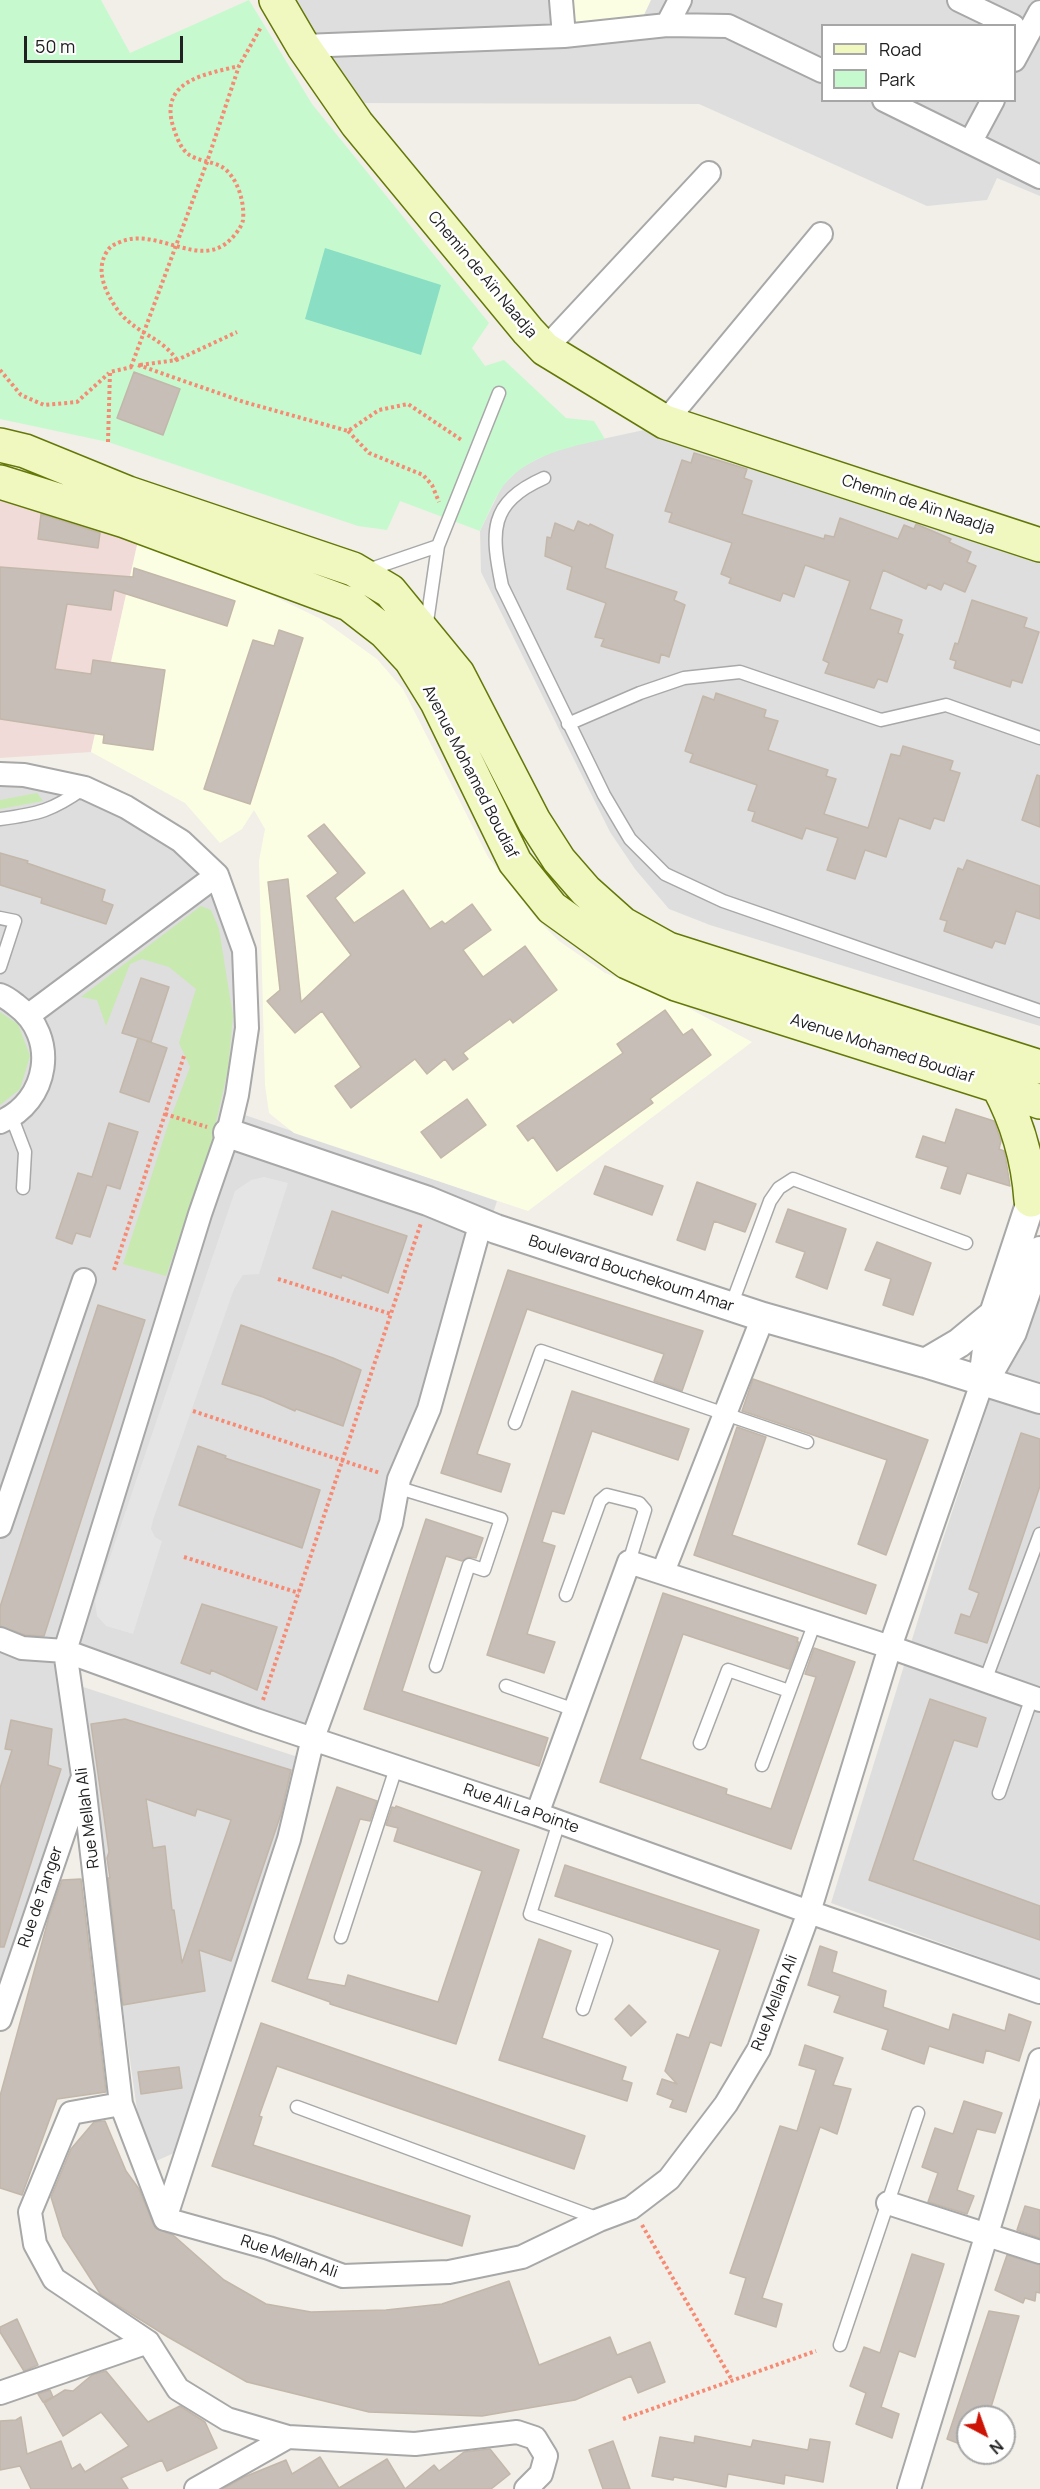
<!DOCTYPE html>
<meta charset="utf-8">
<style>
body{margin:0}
#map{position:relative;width:1040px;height:2489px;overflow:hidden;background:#f1efe8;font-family:Manrope,sans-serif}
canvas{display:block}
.legend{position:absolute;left:821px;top:24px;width:195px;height:78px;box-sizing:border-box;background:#fff;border:2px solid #a6a6a6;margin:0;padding:8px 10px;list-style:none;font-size:18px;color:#212121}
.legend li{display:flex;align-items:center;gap:12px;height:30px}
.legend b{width:30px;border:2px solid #a6a6a6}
.north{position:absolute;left:956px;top:2405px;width:60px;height:60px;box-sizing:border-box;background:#fff;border:2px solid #a6a6a6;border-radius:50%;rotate:139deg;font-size:16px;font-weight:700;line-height:24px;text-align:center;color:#212121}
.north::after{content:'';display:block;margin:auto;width:21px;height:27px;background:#cd1305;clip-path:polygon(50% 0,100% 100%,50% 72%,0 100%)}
.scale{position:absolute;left:24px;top:36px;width:159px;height:27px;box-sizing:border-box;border:3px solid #212121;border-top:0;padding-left:8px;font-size:18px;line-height:21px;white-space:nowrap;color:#212121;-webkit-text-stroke:4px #fff;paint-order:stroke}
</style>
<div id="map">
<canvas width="1040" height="2489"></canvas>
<ul class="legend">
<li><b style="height:8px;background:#f1f8bf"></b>Road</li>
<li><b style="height:16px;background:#c7f9cf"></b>Park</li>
</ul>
<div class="north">N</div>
<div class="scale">50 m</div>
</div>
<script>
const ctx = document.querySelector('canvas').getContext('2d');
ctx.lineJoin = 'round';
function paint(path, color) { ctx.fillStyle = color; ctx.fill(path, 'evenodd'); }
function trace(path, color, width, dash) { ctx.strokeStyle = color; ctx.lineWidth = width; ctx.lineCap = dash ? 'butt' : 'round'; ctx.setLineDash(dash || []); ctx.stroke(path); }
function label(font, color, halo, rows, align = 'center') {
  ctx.font = font + ' Manrope,sans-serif'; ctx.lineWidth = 5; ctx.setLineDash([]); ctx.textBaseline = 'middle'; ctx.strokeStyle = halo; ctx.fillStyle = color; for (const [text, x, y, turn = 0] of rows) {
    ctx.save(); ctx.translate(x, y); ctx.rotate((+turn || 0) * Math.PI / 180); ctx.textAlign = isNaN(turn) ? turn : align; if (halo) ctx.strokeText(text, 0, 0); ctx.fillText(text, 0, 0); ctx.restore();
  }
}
paint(new Path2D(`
 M289 0H1040V196L997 178 987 200 927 206 699 104 354 103ZM822 26H1014V100H822Z
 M644 430 1040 561V1026L710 925 669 909 635 869 610 832 481 572 480 531 502 486 519 469 556 449Z
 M0 774 85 788 217 875 244 950 233 1111 497 1201 322 1736 65 1651 79 1765 0 1997Z
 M1040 1267V1979L831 1903 942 1542 997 1378Z
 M77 1685 304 1759 174 2153 145 2166Z`), '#dfdede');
paint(new Path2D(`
 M0 491 140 532 91 752 0 758Z`), '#f1dbd8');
paint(new Path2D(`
 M573 0H651L643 17 574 23Z
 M140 532 321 619 377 659 403 689 488 857 536 918 559 941 605 973 666 996 752 1042 528 1211 294 1133 269 1113 265 1085 259 861 265 829 254 810 242 829 220 843 185 803 91 752Z`), '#fcfee4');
paint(new Path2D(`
 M37 793 43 801 0 809V800Z
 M201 906 211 910 219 929 233 1016 228 1069 211 1145 166 1276 123 1264 168 1125 190 1067 179 1043 196 989 169 967 142 959 130 964 106 1026 97 1000 81 997Z
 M0 1012 18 1024 30 1056 20 1089 0 1105Z`), '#c8e9b0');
paint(new Path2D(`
 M0 0H101L130 53 249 0 312 104 489 323 472 348 485 366 504 360 566 418 594 421 605 439C569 447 528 455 504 485 494 498 487 517 480 531L400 501 387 530 358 526 108 442 0 419Z`), '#c7f9cf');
paint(new Path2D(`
 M325 248 441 285 421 355 305 319Z`), '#89dec3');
paint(new Path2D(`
 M264 1177 288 1183 259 1274 243 1275 234 1289 153 1520 151 1529 155 1537 162 1541 133 1634 106 1626 97 1616 95 1601 235 1191 251 1180Z`), '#e5e5e5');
const building = new Path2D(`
 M134 372 180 389 163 435 117 418Z
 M694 453 747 469 744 478 752 481 742 514 824 539 825 535 834 537 840 518 898 539 904 525 914 529 916 524 951 539 949 542 971 552 967 562 976 566 965 592 944 583 941 590 928 584 926 589 883 570 870 609 902 620 898 633 903 635 887 682 878 679 874 688 825 673 829 663 823 660 850 581 805 565 794 597 783 593 780 601 729 583 731 578 721 574 732 543 669 522 672 513 665 511 682 460 691 463Z
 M41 514 100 533 98 548 38 539Z
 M578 521 589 526 590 524 613 535 605 568 677 592 674 600 685 605 669 657 661 654 659 663 601 646 604 639 595 637 606 603 567 589 572 567 545 556 547 537 551 538 555 523 574 531Z
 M0 567 133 577 134 568 235 601 227 626 114 590 111 610 67 604 55 669 91 674 93 660 165 670 153 750 103 743 104 735 0 719Z
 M972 600 1027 618 1024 627 1039 632 1022 683 1012 680 1010 687 954 668 956 661 950 659 955 643 958 644Z
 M279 630 303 638 250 804 204 789 253 640 274 646Z
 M716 693 766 710 764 717 778 721 768 750 828 770 826 776 836 779 824 814 868 828 891 754 900 756 903 746 953 761 950 770 960 773 944 821 934 818 930 829 899 818 886 857 865 850 855 879 827 870 838 838 806 828 802 839 752 821 755 812 748 810 757 785 690 762 693 754 685 751 703 696 714 700Z
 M1037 775 1040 776V827L1022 820Z
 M324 824 365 873 335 898 354 923 403 890 430 929 442 921 445 924 472 904 491 930 463 950 483 977 525 946 557 990 513 1023 510 1019 463 1053 468 1059 453 1070 445 1059 427 1074 415 1059 351 1108 335 1086 361 1067 322 1011 295 1033 267 1001 280 990 268 882 288 879 301 1002 351 955 307 896 338 873 308 836Z
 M0 853 28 861 27 863 105 890 102 901 113 905 106 924 41 903 42 898 0 885Z
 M967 860 1040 886V919L1016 911 1005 944 995 941 992 948 944 931 947 921 940 919 958 868 963 870Z
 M141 978 169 987 151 1042 122 1033Z
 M665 1010 683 1035 692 1029 711 1055 650 1099 653 1103 557 1171 533 1137 528 1141 517 1126 623 1053 617 1044Z
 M138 1038 167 1048 149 1102 120 1092Z
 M467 1099 486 1125 441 1158 421 1132Z
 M956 1109 994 1121 1001 1141 999 1149 1004 1151 1006 1160 1010 1186 967 1173 960 1194 941 1188 948 1167 916 1157 923 1136 945 1143Z
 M109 1123 138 1132 120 1189 107 1185 90 1237 76 1233 72 1244 56 1238 78 1173 92 1177Z
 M605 1166 663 1186 652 1215 594 1194Z
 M697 1182 756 1204 745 1232 714 1221 705 1250 677 1240Z
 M788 1209 846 1229 827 1289 796 1277 805 1252 776 1242Z
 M332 1211 407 1236 388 1293 342 1275 341 1278 313 1268Z
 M877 1242 931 1263 913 1315 883 1305 891 1279 865 1270Z
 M508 1270 703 1331 682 1391 654 1381 664 1354 527 1309 477 1454 510 1464 501 1492 441 1473Z
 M98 1305 145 1320 44 1636 25 1635 0 1626V1607Z
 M241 1325 333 1358 361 1370 343 1426 296 1409 295 1411 263 1397 222 1384Z
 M753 1379 928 1440 886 1555 858 1544 887 1460 742 1411Z
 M572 1391 689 1429 678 1460 592 1431 564 1514 552 1511 542 1542 555 1546 527 1634 555 1642 544 1673 487 1655Z
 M737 1427 766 1437 732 1535 876 1585 866 1614 694 1555Z
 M1021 1433 1040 1439V1486L987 1643 955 1633 961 1614 970 1617 979 1593 969 1589Z
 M198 1446 226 1456 225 1458 320 1490 302 1548 179 1505Z
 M426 1519 483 1538 476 1558 468 1557 462 1561 446 1556 402 1691 548 1738 539 1766 364 1709Z
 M663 1593 798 1638 797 1642H799L789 1669 683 1634 640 1759 727 1789 726 1794 771 1809 816 1677 805 1674 814 1648 855 1662 791 1849 600 1782Z
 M202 1604 277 1627 257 1690 211 1670 210 1674 181 1663Z
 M930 1699 986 1718 977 1747 954 1740 913 1860 1040 1906V1940L869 1880Z
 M125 1719 291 1770 281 1814 231 1961 199 1950 205 1991 123 2005 108 1878H110L107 1858 109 1852 91 1724ZM146 1799 195 1816 197 1809 231 1820 182 1963 174 1910H172L165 1846 153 1848Z
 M11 1720 52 1729 48 1765 61 1769 4 1947H0V1788L12 1750 5 1749Z
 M337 1787 377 1801 370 1821 360 1819 307 1979 345 1986 348 1975 438 2002 482 1871 394 1841 398 1828 386 1825 392 1807 395 1808 396 1806 519 1850 456 2044 330 2004V2002L272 1981Z
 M565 1865 759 1930 721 2046 710 2042 686 2112 670 2107 673 2100 657 2094 662 2079 677 2084 665 2071 677 2034 689 2038 720 1950 555 1896Z
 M81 1879 106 2092 57 2099 22 2195 0 2188V2096L49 1917 62 1880Z
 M539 1939 571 1951 542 2038 626 2067 622 2080 632 2083 627 2101 499 2060Z
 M820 1946 837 1952 832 1972 886 1991 883 2007 949 2030 953 2014 1005 2031 1009 2014 1031 2022 1019 2061 986 2050 983 2063 929 2046 924 2064 882 2049 888 2030 834 2012 840 1996 808 1985Z
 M629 2005 646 2022 631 2036 615 2019Z
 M261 2023 585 2136 574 2169 277 2066 259 2116 262 2117 253 2145 470 2216 462 2246 212 2166Z
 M805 2045 843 2058 833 2085 851 2089 837 2134 820 2127 762 2298 782 2304 776 2327 735 2314 746 2278 730 2273 780 2126 797 2131 816 2070 799 2065Z
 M179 2067 182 2088 141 2094 138 2072Z
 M964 2101 1002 2113 995 2133 977 2129 957 2190 974 2196 967 2214 928 2202 938 2173 922 2167 935 2128 953 2134Z
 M105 2121 126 2171 139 2189 155 2228 173 2235 224 2280 266 2304 311 2312 386 2310 442 2304 509 2281 539 2365 610 2337 617 2355 650 2342 665 2382 638 2393 631 2376 575 2400 482 2416 369 2412 247 2382 168 2337 101 2295 63 2236 51 2197 71 2149 94 2122Z
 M1025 2206 1040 2210V2238L1017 2230Z
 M912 2254 944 2264 915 2357 899 2351 881 2407 899 2414 892 2438 856 2424 866 2393 850 2386 864 2347 880 2353Z
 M1007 2255 1040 2265V2293L1036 2292 1035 2301 1025 2298 1023 2303 995 2290Z
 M989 2311 1019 2316 988 2417H968V2447L947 2439Z
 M17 2319 38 2365 24 2371 0 2332V2327Z
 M106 2371 148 2422 180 2406 205 2422 217 2448 167 2471 162 2460 121 2478 128 2489H31L20 2466 0 2470V2421L16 2420 21 2417 27 2454 61 2441 72 2469 80 2464 85 2472 129 2446 101 2412 63 2436 44 2403 65 2390 73 2391 92 2375Z
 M50 2390 53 2397 43 2402 38 2394Z
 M695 2436 751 2447 753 2440 808 2450 810 2439 830 2442 823 2482 785 2475 784 2484 728 2474 726 2487 674 2477 673 2480 652 2476 660 2437 694 2443Z
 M613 2441 630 2489H603L589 2450Z
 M490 2449 510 2474 491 2489H405L434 2465 439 2471 464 2452Z
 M320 2457 339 2488 387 2459 405 2489H223L244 2477 286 2460 292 2474Z`);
paint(building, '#c6beb7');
trace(building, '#c3b7aa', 1.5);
const service = new Path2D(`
 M544 478C488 503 491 532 502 586L604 795 630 839 665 874 723 901 1040 1011
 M365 571 438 546
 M426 629 438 546 499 393
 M568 724 640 693 684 678 740 672 881 720 946 705 1040 738
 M0 819C38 814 52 811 84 788
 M0 918 15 921 0 967
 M12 1118 25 1152 23 1188
 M731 1306 770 1201 779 1188 793 1179 966 1243
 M515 1423 541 1351 807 1442
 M396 1487 501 1519 484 1570 469 1565 436 1666
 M566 1595 600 1501 607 1495 639 1503 645 1510 629 1562
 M985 1681 1040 1534
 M506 1686 575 1710
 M700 1743 728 1670 789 1691
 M762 1765 815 1622
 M999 1793 1032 1697
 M559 1822 530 1914 606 1940 583 2009
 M341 1937 396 1768
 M297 2107 599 2219
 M840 2345 918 2113`);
const minor = new Path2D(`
 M561 0 564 36
 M959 0 1013 26
 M667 25 680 0
 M303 46 564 36 667 25 728 26 822 71
 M1014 60 1040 12
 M884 100 1040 177
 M971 141 993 100
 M545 349 709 173
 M665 422 821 234
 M0 774 24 775 85 788 126 807 181 841 217 875 244 950 247 1028 237 1095 228 1133 200 1214 65 1651 83 1776 121 2104 165 2219 269 2248 343 2276 449 2272 522 2257 599 2220 631 2208 669 2179 726 2104 759 2049 809 1912 890 1647 983 1380
 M0 995C6 997 11 1001 16 1005 59 1036 49 1102 0 1122
 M29 1015 217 875
 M0 1526 84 1280
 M663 1572 763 1317
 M0 1639 22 1648 65 1651 256 1720 537 1814 809 1912 1040 1992
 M537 1814 629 1562 890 1647 1040 1700
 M0 2019 81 1782
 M121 2104 71 2113 30 2212 35 2244 54 2279 148 2342 178 2389 227 2419 288 2437 415 2444 517 2432 535 2438 546 2456 541 2474 526 2489
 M888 2203 1040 2252
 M165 2219 289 1839 313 1738 391 1523 399 1479 429 1409 481 1222
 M0 2393 148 2342
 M196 2489 288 2437
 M909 2489 1040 2060`);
const tertiary = new Path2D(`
 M228 1133 428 1201 496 1229 763 1317 925 1363 1040 1399
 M925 1363 959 1343 994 1314
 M988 1374 1012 1332 1040 1251
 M983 1380 990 1326 1038 1180`);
const secondary = new Path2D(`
 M276 0 303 46 357 124 528 331 545 349 665 422 1040 545
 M0 445 25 451 128 493 353 569 390 591 458 674 534 821 559 860 586 891 623 924 668 949 1040 1067
 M0 482 125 521 349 604 385 632 411 660 437 702 515 862 552 908 627 962 676 984 998 1086 1040 1102
 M998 1086C1018 1123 1028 1159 1031 1200`);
trace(service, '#a8a8a8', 15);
trace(minor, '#a8a8a8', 26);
trace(tertiary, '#a8a8a8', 32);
trace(secondary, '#647808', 36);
trace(new Path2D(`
 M177 360C162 339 146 337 128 321 119 314 112 302 107 292 101 278 99 266 106 253 110 246 113 245 120 242 157 226 200 271 231 239 236 234 242 226 243 220 245 202 237 176 222 167 212 161 197 161 188 154 180 148 176 135 173 126 159 80 207 74 239 66
 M138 365 244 402 348 431 379 410 408 404 463 441
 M140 365 177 360 237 332
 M131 367 207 162 239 66 261 27
 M0 370 21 395 44 405 77 402 109 373
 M348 431 369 453 423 475 432 485 439 502
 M108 442 110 372 132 367
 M165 1114 207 1127
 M114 1270 184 1056
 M278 1279 391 1314
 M193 1411 380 1473
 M184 1557 299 1593
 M263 1700 421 1223
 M642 2225 732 2380
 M623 2419 816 2351`), '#f78a73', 4, [3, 3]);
trace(service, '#fff', 12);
trace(minor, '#fff', 22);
trace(tertiary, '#fff', 28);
trace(secondary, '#f1f8bf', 33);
label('16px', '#212121', '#fff', [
 ["Chemin de Aïn Naadja",482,275,50],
 ["Chemin de Aïn Naadja",918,505,18],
 ["Avenue Mohamed Boudiaf",470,772,63],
 ["Avenue Mohamed Boudiaf",882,1049,18],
 ["Boulevard Bouchekoum Amar",631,1274,18],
 ["Rue Ali La Pointe",521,1809,19],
 ["Rue Mellah Ali",88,1818,-97],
 ["Rue de Tanger",41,1897,-71],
 ["Rue Mellah Ali",775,2003,-69],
 ["Rue Mellah Ali",289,2257,19]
]);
</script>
